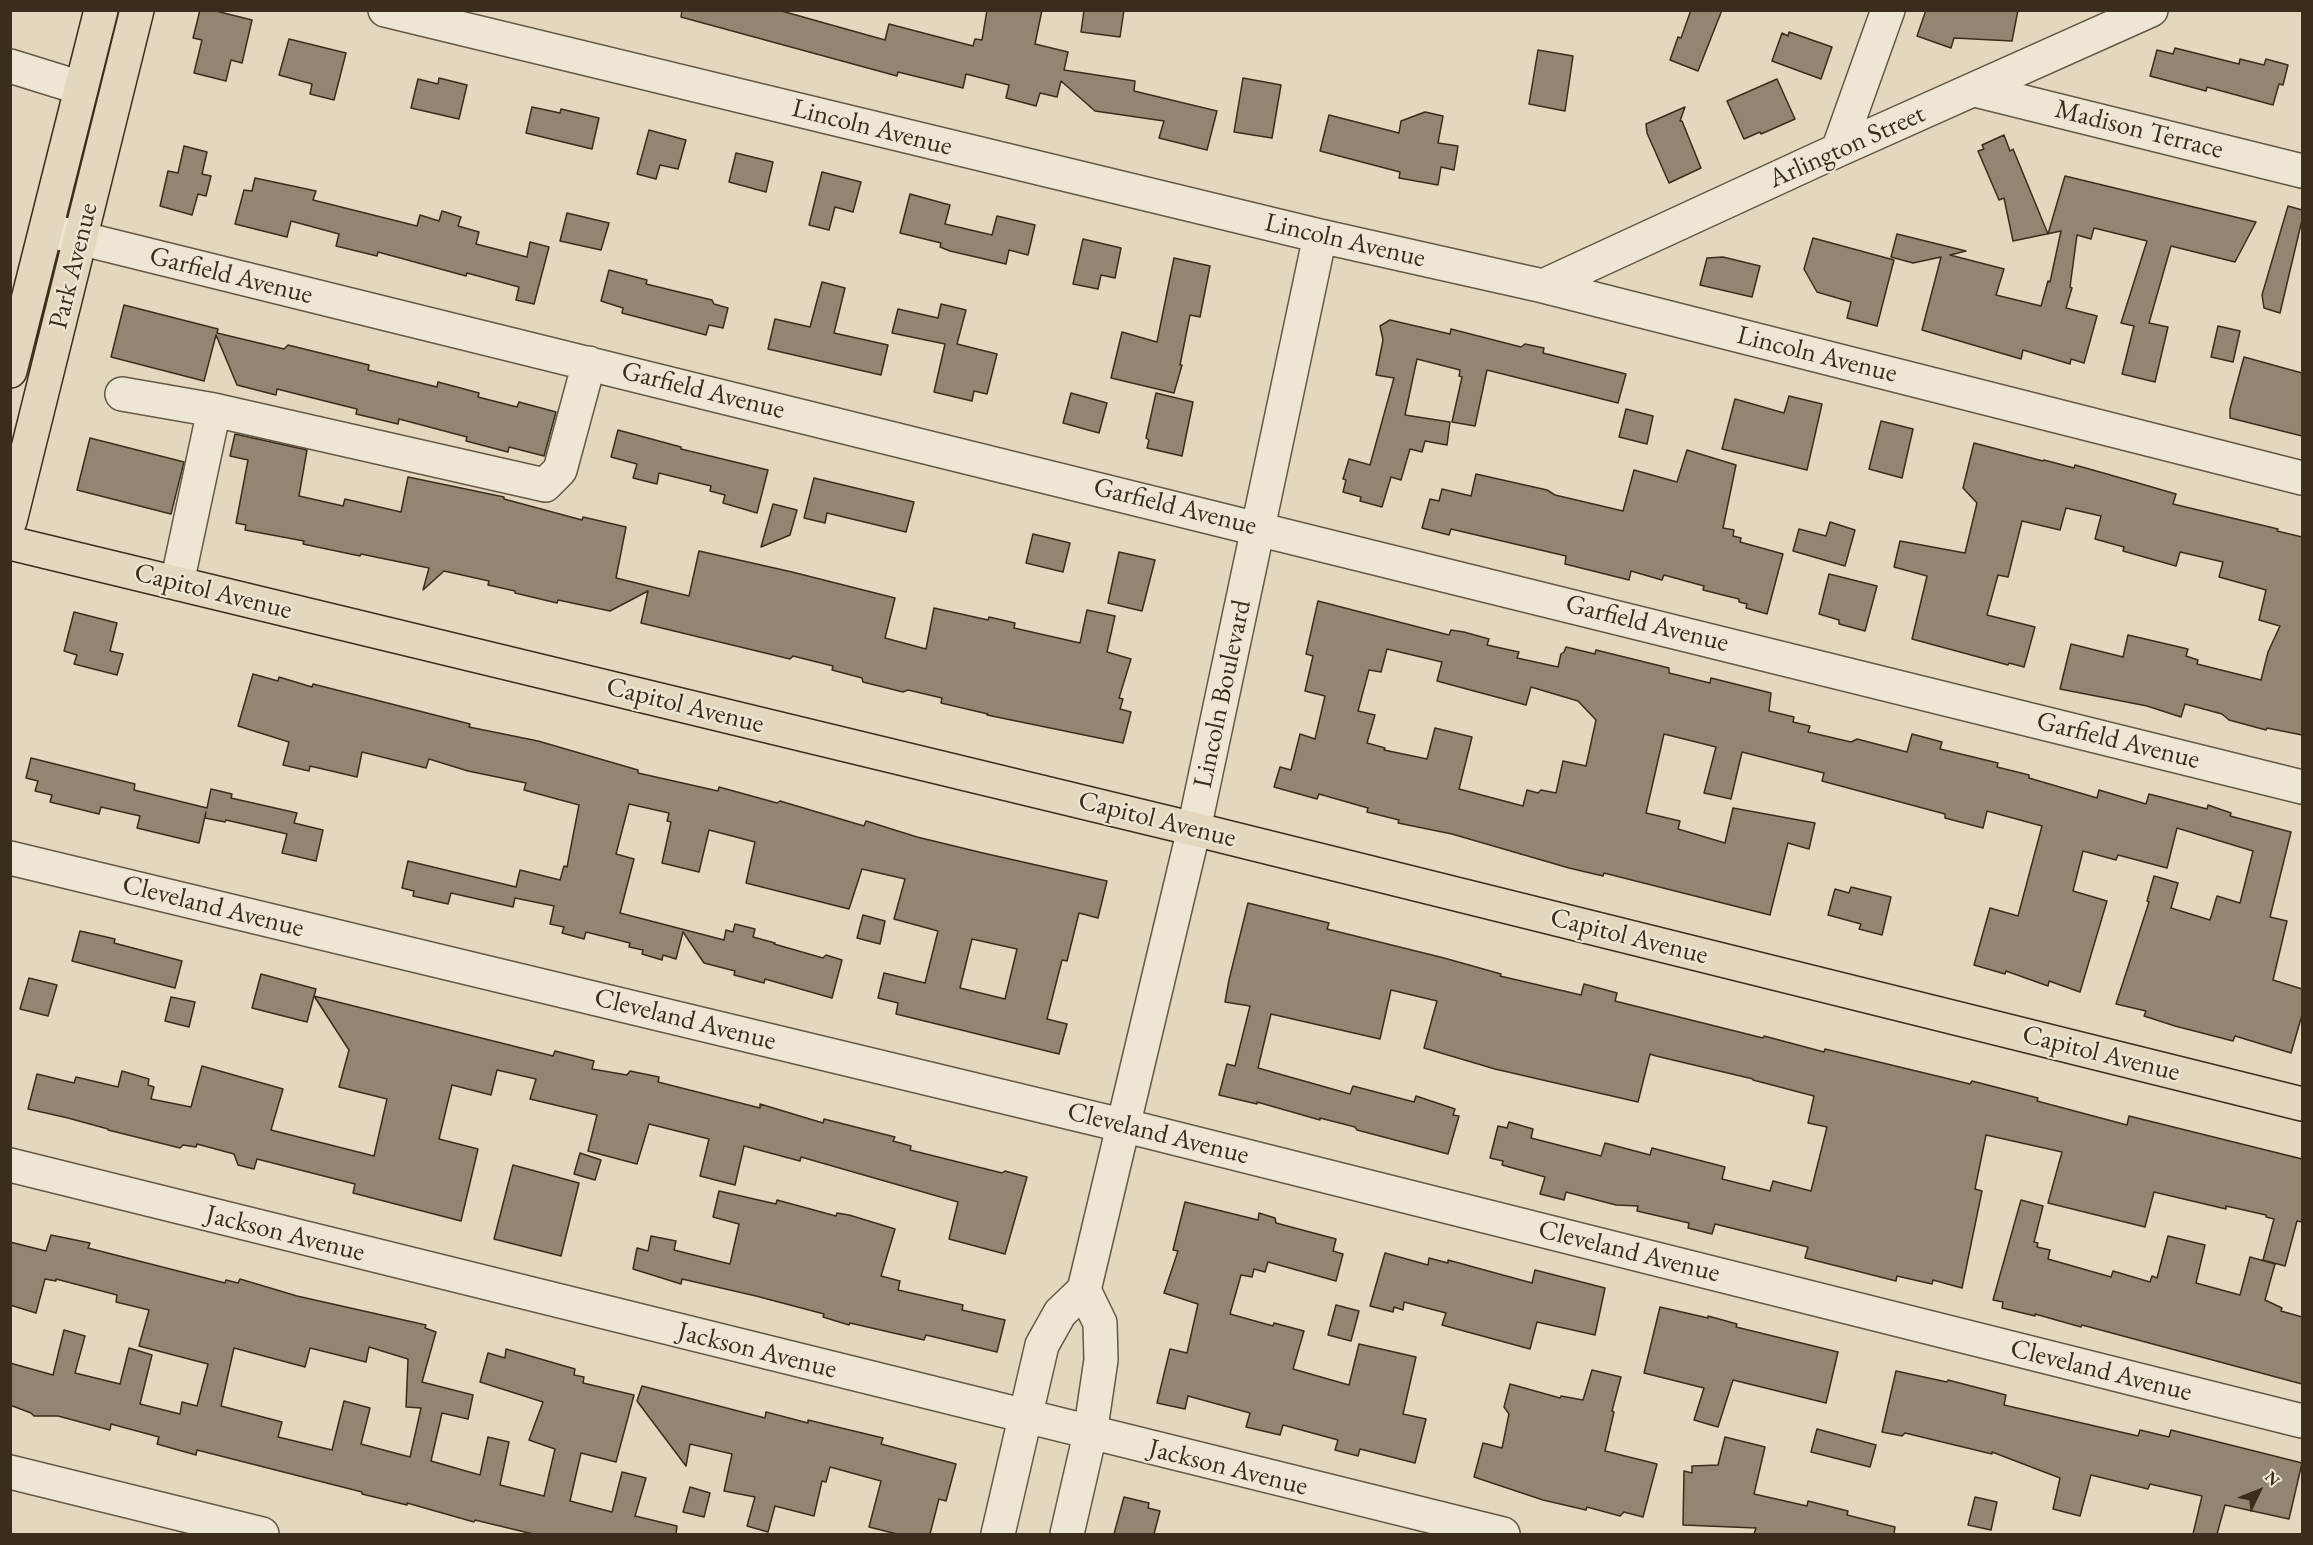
<!DOCTYPE html>
<style>
body{margin:0}
#map{position:relative;width:2313px;height:1545px;overflow:hidden;background:#e3d8be;font-family:"EB Garamond",serif}
canvas{display:block}
.frame{position:absolute;inset:0;border:12px solid #3a2d1b;pointer-events:none}
.north{position:absolute;left:2229px;top:1461px;width:60px;height:60px;-webkit-text-stroke:4px #ede6d5;paint-order:stroke;rotate:47deg;font-size:16px;font-weight:700;line-height:24px;text-align:center;color:#3a2d1b}
.north::after{content:'';display:block;margin:auto;width:21px;height:27px;background:#3a2d1b;clip-path:polygon(50% 0,100% 100%,50% 72%,0 100%)}
</style>
<div id="map">
<canvas width="2313" height="1545"></canvas>
<div class="frame"></div>
<div class="north">N</div>
</div>
<script>
const ctx = document.querySelector('canvas').getContext('2d');
ctx.lineJoin = 'round';
function paint(path, color) { ctx.fillStyle = color; ctx.fill(path, 'evenodd'); }
function trace(path, color, width, dash) { ctx.strokeStyle = color; ctx.lineWidth = width; ctx.lineCap = dash ? 'butt' : 'round'; ctx.setLineDash(dash || []); ctx.stroke(path); }
function label(font, color, halo, rows, align = 'center') {
  ctx.font = font + ' "EB Garamond",serif'; ctx.lineWidth = 4.5; ctx.setLineDash([]); ctx.textBaseline = 'middle'; ctx.strokeStyle = halo; ctx.fillStyle = color; for (const [text, x, y, turn = 0] of rows) {
    ctx.save(); ctx.translate(x, y); ctx.rotate((+turn || 0) * Math.PI / 180); ctx.textAlign = isNaN(turn) ? turn : align; if (halo) ctx.strokeText(text, 0, 0); ctx.fillText(text, 0, 0); ctx.restore();
  }
}
const building = new Path2D(`
 M200 10H212L252 20 242 63 231 60 226 81 194 73 202 40 193 38Z
 M682 10H778L885 40 889 24 973 46 975 39 982 40 987 10H1042L1035 44 1068 52 1064 70 1135 81 1134 91 1217 111 1207 150 1159 138 1164 121 1095 111 1061 81 1057 97 1040 93 1036 106 1006 98 1009 85 966 74 963 88 898 72 897 76 681 17Z
 M1084 10H1124L1120 37 1081 32Z
 M1691 10H1722L1698 71 1670 60 1678 37 1681 38Z
 M1926 10H2018L2012 41 1954 38 1951 48 1917 36Z
 M1789 32 1832 47 1821 79 1772 61 1782 33 1788 36Z
 M289 39 346 53 334 100 310 94 312 84 279 75Z
 M2175 48 2239 64 2240 59 2264 65 2266 59 2288 65 2283 85 2279 84 2273 105 2207 87 2206 91 2150 76 2157 50 2173 54Z
 M1538 50 1573 56 1565 111 1529 104Z
 M439 78 467 85 459 119 411 108 418 79 438 84Z
 M1243 78 1281 85 1272 138 1234 132Z
 M1777 79 1795 119 1761 134 1760 132 1744 139 1727 101Z
 M532 107 560 113 561 109 599 118 592 149 526 133Z
 M1685 107 1680 121H1682L1701 168 1669 183 1647 133 1646 124Z
 M1425 112 1443 116 1438 143 1458 146 1454 170 1441 167 1438 185 1399 178 1400 172 1320 151 1329 115 1399 133 1401 121Z
 M649 130 686 140 678 169 660 165 656 179 637 174Z
 M2004 135 2010 151 2013 149 2048 234 2065 176 2256 222 2235 262 2171 246 2149 323 2168 327 2155 382 2122 374 2134 326 2121 323 2147 241 2094 228 2091 239 2077 235 2070 287 2072 288 2066 308 2097 316 2084 363 2071 359 2070 364 2023 350 2021 359 1922 330 1941 257 1913 263 1891 257 1897 234 1966 251 1950 255 2004 269 1996 295 2041 306 2048 281 2050 282 2061 231 2013 241 2004 198 1999 200 1978 151 1984 149 1982 145Z
 M184 146 207 152 202 174 211 176 206 196 198 194 192 215 160 206 168 171 178 173Z
 M736 153 773 162 766 192 729 182Z
 M822 172 861 182 853 212 835 207 829 230 809 225Z
 M255 178 316 191 313 200 417 226 420 215 439 221 442 211 461 217 458 226 479 232 476 244 527 257 530 242 549 247 534 304 516 300 519 287 467 273 466 276 378 252 377 256 336 246 339 234 291 221 287 237 235 224 244 190 252 191Z
 M910 194 950 205 945 224 992 235 997 216 1035 225 1028 255 1009 250 1006 264 950 251 940 247 941 243 900 233Z
 M2288 206 2302 210V220L2280 313 2264 308 2262 295Z
 M567 213 609 223 601 250 560 241Z
 M1813 238 1894 260 1877 326 1847 318 1851 302 1817 292 1804 269Z
 M1083 239 1121 248 1115 278 1101 275 1098 289 1073 284Z
 M1723 257 1760 266 1752 297 1700 285 1707 258Z
 M1174 258 1210 266 1200 317 1190 315 1180 365H1182L1174 393 1111 378 1122 332 1157 342Z
 M609 270 647 280 646 284 712 300 714 304 728 308 723 328 709 325 706 335 622 313 623 308 601 301Z
 M822 282 845 288 834 333 888 345 881 375 768 349 775 319 810 327Z
 M941 304 966 310 957 344 997 354 987 394 974 391 972 401 934 392 945 344 892 333 898 309 938 318Z
 M124 305 218 329 217 333 284 349 288 345 369 365 368 370 437 387 438 382 479 393 478 397 517 407 519 402 556 412 544 456 509 447 508 452 466 441 467 437 399 419 398 424 356 414 357 409 277 389 276 395 237 385 216 335 204 381 111 357Z
 M1390 320 1450 334 1451 329 1521 347 1525 344 1544 348 1543 353 1626 374 1618 403 1487 370 1475 426 1452 422 1462 377 1459 376 1460 370 1417 359 1405 415 1450 422 1447 445 1425 441 1422 452 1410 449 1401 480 1391 477 1382 507 1360 501 1361 497 1343 492 1346 480 1343 479 1349 459 1370 465 1394 378 1376 375 1383 340 1380 326Z
 M2218 326 2240 331 2233 362 2211 357Z
 M2244 357 2302 373V436L2230 418V409Z
 M1071 393 1107 403 1099 433 1063 423Z
 M1156 393 1193 402 1182 456 1147 448 1149 440 1146 438Z
 M1789 396 1822 404 1807 470 1722 449 1735 399 1784 413Z
 M1626 409 1653 416 1647 444 1619 437Z
 M1881 421 1913 429 1902 478 1869 469Z
 M618 430 681 447V449L768 470 757 513 723 503 725 495 710 491 711 486 659 473 657 484 633 478 637 464 611 457Z
 M235 434 307 450 299 496 343 506 345 499 401 512 408 477 504 497V499L582 520 583 517 626 527 616 578 689 596 699 551 792 572 895 598 885 638 926 649 934 608 988 620 989 617 1015 623 1014 628 1080 643 1087 610 1115 616 1107 652 1131 659 1119 698 1123 699 1120 709 1131 712 1123 743 987 715 988 714 941 703 942 698 908 690 903 692 863 682 862 678 832 670 833 666 793 656 790 659 641 623 648 591 610 611 558 600 557 603 515 593V591L488 585 489 581 444 571 423 590 429 568 361 554 360 556 303 544 304 541 245 530 246 525 236 523 248 460 230 456Z
 M90 438 184 462 171 514 77 490Z
 M1974 443 2043 461 2044 460 2074 468 2075 465 2107 474 2176 494 2173 504 2278 529 2277 531 2302 537V735L2267 728 2266 730 2229 720 2222 714 2185 704 2181 717 2147 706 2060 689 2071 644 2123 657 2128 635 2188 649 2186 656 2198 660 2197 664 2261 680 2268 652 2280 626 2259 620 2266 590 2219 577 2223 562 2180 552 2176 566 2123 551 2124 547 2095 539 2101 516 2066 508 2060 530 2022 521 2008 577 1998 575 1987 615 2035 627 2024 667 2009 663 2008 665 1912 639 1927 576 1894 567 1900 541 1965 553 1977 503 1963 488Z
 M1687 450 1736 465 1723 528 1734 530 1733 536 1741 538 1740 542 1783 554 1767 614 1746 608 1747 604 1739 602V599L1703 590 1704 586 1664 575 1662 580 1631 571 1629 580 1565 564 1566 556 1451 529 1449 535 1422 528 1430 499 1439 501 1442 489 1471 496 1476 474 1547 490 1555 495 1623 511 1634 470 1677 482Z
 M814 478 914 502 906 532 827 513 825 523 804 518Z
 M773 504 797 510 790 535 761 547Z
 M1830 522 1855 530 1845 566 1793 551 1799 529 1826 536Z
 M1033 534 1070 543 1063 572 1026 563Z
 M1119 552 1155 560 1142 611 1108 603Z
 M1829 574 1877 586 1865 631 1839 624V620L1819 614Z
 M1318 601 1449 635 1451 630 1464 632 1489 639 1487 645 1519 652 1517 658 1558 667 1561 654 1564 652 1566 647 1595 654 1596 650 1669 668V673L1710 683 1711 678 1771 693 1769 711 1794 717 1793 722 1810 726 1808 732 1851 742 1857 739 1907 752 1912 734 1942 742 1940 749 1998 763 1997 767 2029 775V778L2097 798 2099 790 2146 804 2149 794 2207 809 2208 805 2231 813 2230 816 2291 832 2270 917 2287 921 2273 980 2302 989V1015L2291 1053 2235 1036 2233 1041 2175 1026 2144 1016 2146 1011 2116 1004 2149 902 2147 901 2154 876 2178 883 2171 908 2210 920 2217 896 2240 903 2253 851 2177 828 2167 868 2118 855 2116 860 2083 851 2073 891 2107 901 2080 992 2049 981 2048 986 2006 971 2005 974 1974 965 1990 908 2018 916 2042 826 1987 811 1983 828 1945 818V814L1822 781 1824 773 1742 752 1731 799 1704 793 1716 747 1664 734 1646 813 1680 821 1678 829 1725 843 1733 808 1815 823 1809 849 1788 843 1770 915 1604 873 1603 876 1569 868 1452 834 1398 823 1399 820 1367 812 1368 808 1319 794 1317 799 1274 787 1280 767 1291 770 1300 734 1315 739 1325 696 1305 691 1313 656 1306 654ZM1387 649 1442 662 1437 681 1526 705 1531 687 1578 701 1596 720 1586 766 1563 761 1556 793 1541 790 1538 793 1527 790 1523 806 1459 789 1472 737 1435 728 1427 759 1384 750 1385 748 1367 743 1375 715 1358 711 1369 670 1381 672Z
 M74 612 117 623 110 651 123 654 117 675 74 664 77 655 64 651Z
 M253 674 278 681 279 677 312 687 313 684 470 724 469 727 538 741 638 770V773L718 791 719 787 777 803 780 801 864 826 866 821 917 837 983 853 1107 881 1098 918 1079 913 1067 961 1062 960 1047 1019 1067 1024 1059 1054 896 1014 898 1003 878 998 884 973 925 983 938 931 894 919 905 879 862 869 849 909 746 883 755 842 709 830 699 872 662 863 671 822 667 821 669 813 629 804 616 854 634 859 620 913 724 940 726 930 733 932 735 924 755 929 753 937 775 943 774 944 823 958 826 955 842 960 832 998 765 979 764 983 734 975 735 971 704 963 683 932 676 959 663 955 662 960 642 954 643 950 629 947 630 943 586 932 584 939 562 933 564 927 550 924 554 906 515 898 513 907 451 893 448 904 413 896 414 891 402 888 408 861 516 887 520 870 560 880 564 866 567 867 579 805 524 790 526 783 468 771 429 759 426 768 362 752 357 777 310 766 309 771 283 765 289 742 238 726ZM972 939 1017 949 1005 999 960 988Z
 M31 758 135 784 134 790 207 808 211 789 232 794 231 798 297 813 294 823 323 830 316 861 282 853 287 834 226 820 225 822 205 818 206 812 199 843 137 828 140 816 101 807 99 814 50 802 52 795 35 791 38 781 26 778Z
 M1851 887 1891 897 1882 935 1859 929 1861 924 1828 915 1835 889 1849 893Z
 M1248 903 1329 923 1327 929 1444 958 1501 974 1500 976 1581 995 1584 984 1617 993 1615 1001 1763 1038 1764 1036 1824 1052 1825 1049 1970 1084 1972 1081 2038 1098 2037 1101 2127 1125 2129 1116 2302 1159V1222L2297 1221 2285 1266 2263 1260 2274 1219 2266 1217V1215L2226 1206V1209L2154 1192 2145 1227 2048 1203 2062 1152 1986 1135 1975 1189 1982 1191 1962 1288 1933 1280 1932 1284 1897 1276 1896 1281 1841 1267 1805 1258 1808 1247 1715 1224 1712 1234 1688 1228 1689 1223 1637 1211 1638 1206 1616 1205 1566 1192 1564 1200 1540 1194 1545 1177 1502 1165 1503 1161 1490 1158 1498 1126 1507 1128 1509 1122 1533 1129 1531 1138 1601 1156 1605 1143 1650 1155 1652 1148 1725 1167 1722 1179 1770 1191 1773 1181 1811 1191 1827 1127 1808 1123 1814 1096 1753 1080V1079L1656 1056 1650 1054 1638 1102 1495 1069 1424 1048 1437 1001 1391 990 1380 1039 1271 1014 1258 1068 1350 1094 1353 1086 1414 1102 1416 1096 1455 1109 1453 1115 1459 1116 1448 1154 1357 1130 1355 1127 1320 1118V1120L1257 1102V1104L1219 1095 1227 1064 1235 1066 1250 1006 1225 1002 1229 980Z
 M863 915 885 921 880 944 857 938Z
 M80 931 115 939 114 943 182 961 175 988 72 961Z
 M261 974 316 989 314 996 553 1056 555 1051 594 1061 592 1069 627 1075 630 1071 659 1077 658 1082 760 1108V1104L823 1123 824 1119 895 1137 893 1141 911 1146 910 1150 1002 1173 1005 1171 1027 1177 1005 1254 949 1239 958 1202 801 1157 800 1161 744 1146 735 1185 700 1176 709 1139 649 1124 637 1164 588 1151 597 1115 530 1099 536 1079 497 1070 491 1095 452 1085 439 1139 478 1149 461 1221 353 1193 355 1184 257 1159 254 1169 238 1165 234 1154 197 1144 196 1147 183 1145 180 1148 108 1130V1129L68 1118 28 1109 37 1074 74 1083 76 1077 118 1087 122 1071 149 1079 148 1085 154 1087 151 1099 191 1107 202 1066 283 1089 271 1130 374 1156 387 1099 339 1087 349 1050 314 996 307 1022 252 1008Z
 M29 978 57 985 48 1016 20 1009Z
 M171 997 195 1002 189 1027 165 1021Z
 M580 1153 601 1160 595 1180 574 1174Z
 M513 1165 579 1183 561 1256 494 1239Z
 M719 1191 776 1204 777 1200 836 1216 837 1213 849 1215 895 1229 881 1276 900 1281 898 1290 963 1305 962 1310 1005 1320 997 1352 926 1335 924 1340 850 1323 849 1325 823 1317 824 1314 756 1296 682 1279 681 1284 633 1269 637 1248 648 1251 651 1236 676 1241 674 1250 730 1264 739 1224 713 1217Z
 M2021 1200 2043 1206 2034 1242 2038 1243 2037 1247 2050 1250 2048 1259 2111 1277 2113 1271 2150 1282 2152 1276 2157 1278 2168 1236 2205 1245 2196 1283 2240 1295 2250 1257 2275 1264 2265 1300 2282 1308 2281 1311 2302 1317V1384L2082 1325 2081 1327 2035 1314V1316L2002 1308 2003 1302 1993 1300Z
 M1185 1202 1258 1220 1259 1213 1275 1218 1276 1223 1336 1239 1333 1251 1343 1254 1336 1281 1268 1262 1265 1272 1254 1269 1252 1277 1241 1275 1230 1314 1273 1326 1274 1323 1304 1331 1293 1369 1349 1385 1359 1344 1416 1357 1403 1414 1426 1419 1415 1463 1360 1449 1358 1456 1335 1450 1338 1440 1283 1425 1280 1435 1246 1427 1250 1413 1188 1396 1185 1409 1157 1403 1170 1349 1187 1353 1198 1304 1164 1293 1178 1251 1173 1250Z
 M51 1235 90 1243 88 1248 225 1283 226 1280 238 1283 240 1279 297 1296 426 1325 425 1328 436 1332 422 1382 473 1395 468 1419 442 1413 431 1461 480 1475 488 1437 509 1442 500 1485 544 1496 555 1449 529 1440 543 1402 480 1382 488 1353 505 1358 506 1349 575 1369 574 1375 584 1377 583 1383 634 1395 616 1462 581 1453 570 1501 612 1512 622 1472 646 1478 635 1516 677 1526 676 1534H533L475 1520 474 1522 407 1503V1505L362 1494V1492L197 1450 196 1455 157 1444 159 1437 111 1424 110 1430 58 1416H34L31 1413 10 1405V1363L53 1375 64 1330 85 1336 75 1373 120 1384 129 1348 152 1355 140 1404 180 1414 182 1402 197 1406 208 1364 139 1346 149 1310 116 1302 117 1295 56 1279V1281L45 1279 36 1313 10 1305V1242L46 1251ZM369 1347 408 1359 406 1407 421 1408 410 1457 361 1444 370 1408 344 1401 332 1450 278 1437 282 1422 221 1406 234 1348 305 1367 310 1348 366 1362Z
 M1385 1253 1428 1265 1429 1258 1448 1263V1260L1532 1283 1535 1270 1605 1288 1595 1335 1537 1322 1530 1349 1442 1325 1446 1313 1404 1302 1403 1310 1394 1307 1393 1312 1370 1306Z
 M1336 1305 1359 1311 1351 1341 1328 1335Z
 M1660 1307 1708 1318V1316L1737 1324 1736 1327 1838 1352 1826 1403 1733 1380 1718 1427 1694 1420 1704 1388 1644 1373Z
 M1592 1370 1621 1377 1612 1411 1614 1412 1605 1451 1657 1464 1643 1517 1624 1512 1620 1516 1587 1507 1586 1510 1543 1500 1474 1477 1483 1443 1502 1448 1509 1414 1504 1407 1510 1384 1560 1398 1561 1396 1583 1400Z
 M1896 1371 1947 1382 1948 1380 2006 1395 2004 1405 2138 1436 2140 1430 2169 1437 2171 1430 2302 1463 2289 1519 2225 1505 2217 1534H2193L2202 1496 2150 1484 2148 1489 2091 1475 2080 1516 2053 1509 2060 1478 1992 1452V1454L1905 1433 1902 1436 1882 1432Z
 M642 1386 765 1418 766 1412 808 1423V1420L883 1438 881 1444 956 1464 946 1501 939 1499 930 1534H897L869 1527 881 1481 830 1467 826 1482 822 1481 814 1516 775 1506 768 1532 747 1526 755 1497 724 1491 732 1454 690 1444 686 1466 637 1401Z
 M1817 1429 1876 1445 1870 1467 1811 1452Z
 M1725 1437 1765 1447 1754 1494 1807 1506 1808 1501 1848 1511 1847 1515 1895 1527 1894 1534H1754L1756 1528 1683 1525 1684 1471 1692 1473V1466L1718 1465Z
 M690 1487 710 1493 704 1517 683 1512Z
 M1124 1497 1149 1503 1148 1508 1160 1511 1154 1534H1114Z
 M1975 1497 1997 1502 1991 1530 1968 1525Z`);
paint(building, '#928670');
trace(building, '#3a2d1b', 1.5);
const minor = new Path2D(`
 M385 10 1320 236 1543 286 2302 478
 M10 66 81 88
 M1975 90 2302 171
 M1838 150 1888 10
 M47 230 2302 787
 M1543 286 1838 150 2151 10
 M122 394 214 410
 M177 583 214 410 545 485 560 470 589 363
 M10 858 1142 1130 2302 1421
 M10 1165 1503 1534
 M10 1472 262 1534
 M998 1534 1042 1345 1060 1313 1084 1290 1194 829 1320 236
 M1067 1534 1090 1434 1101 1360 1100 1323 1084 1290`);
const major = new Path2D(`
 M10 371 101 10
 M10 521 137 10
 M10 543 1194 829 2302 1104`);
trace(minor, '#645844', 36);
trace(major, '#3a2d1b', 36);
trace(minor, '#ede6d5', 33);
trace(major, '#e3d8be', 33);
label('27px', '#3a2d1b', '#ede6d5', [
 ["Lincoln Avenue",872,128,14],
 ["Madison Terrace",2139,130,14],
 ["Arlington Street",1847,147,-24],
 ["Lincoln Avenue",1345,241,13],
 ["Park Avenue",74,266,-76],
 ["Garfield Avenue",231,276,14],
 ["Lincoln Avenue",1817,355,14],
 ["Garfield Avenue",703,391,14],
 ["Garfield Avenue",1175,507,14],
 ["Capitol Avenue",213,592,14],
 ["Garfield Avenue",1647,624,14],
 ["Lincoln Boulevard",1223,694,-78],
 ["Capitol Avenue",685,706,14],
 ["Garfield Avenue",2118,741,14],
 ["Capitol Avenue",1157,820,14],
 ["Cleveland Avenue",213,907,14],
 ["Capitol Avenue",1629,937,14],
 ["Cleveland Avenue",685,1020,14],
 ["Capitol Avenue",2101,1054,14],
 ["Cleveland Avenue",1158,1134,14],
 ["Jackson Avenue",285,1234,14],
 ["Cleveland Avenue",1629,1252,14],
 ["Jackson Avenue",757,1351,14],
 ["Cleveland Avenue",2101,1371,14],
 ["Jackson Avenue",1228,1468,14]
]);
</script>
